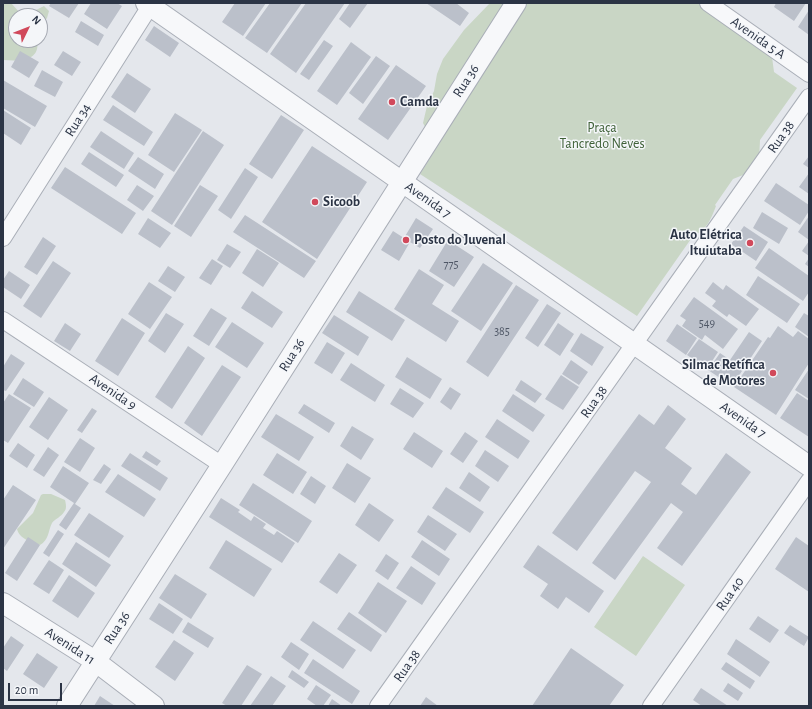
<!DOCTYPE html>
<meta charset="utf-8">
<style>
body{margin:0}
#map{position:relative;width:812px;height:709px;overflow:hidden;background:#e4e7ec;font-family:"Alegreya Sans",sans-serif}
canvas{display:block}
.frame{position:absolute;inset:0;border:4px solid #2b3445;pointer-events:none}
.north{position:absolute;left:8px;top:8px;width:40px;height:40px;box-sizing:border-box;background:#f4f6f9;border:1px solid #a4a8b1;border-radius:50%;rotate:47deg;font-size:11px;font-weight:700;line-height:16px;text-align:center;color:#2b3445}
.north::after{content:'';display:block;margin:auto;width:14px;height:18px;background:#d1495b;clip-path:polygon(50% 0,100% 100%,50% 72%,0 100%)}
.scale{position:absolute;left:8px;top:683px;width:54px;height:18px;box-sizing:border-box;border:2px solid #2b3445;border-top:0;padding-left:5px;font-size:12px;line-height:14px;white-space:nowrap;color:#2b3445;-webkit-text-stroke:3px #f4f6f9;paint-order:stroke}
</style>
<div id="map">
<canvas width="812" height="709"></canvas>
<div class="frame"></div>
<div class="north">N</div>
<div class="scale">20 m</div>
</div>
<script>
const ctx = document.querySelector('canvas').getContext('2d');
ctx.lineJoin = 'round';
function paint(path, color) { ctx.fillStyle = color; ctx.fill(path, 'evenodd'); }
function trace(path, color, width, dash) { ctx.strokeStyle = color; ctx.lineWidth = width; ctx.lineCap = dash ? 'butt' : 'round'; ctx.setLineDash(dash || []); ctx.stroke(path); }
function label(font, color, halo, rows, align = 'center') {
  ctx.font = font + ' "Alegreya Sans",sans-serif'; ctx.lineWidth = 3; ctx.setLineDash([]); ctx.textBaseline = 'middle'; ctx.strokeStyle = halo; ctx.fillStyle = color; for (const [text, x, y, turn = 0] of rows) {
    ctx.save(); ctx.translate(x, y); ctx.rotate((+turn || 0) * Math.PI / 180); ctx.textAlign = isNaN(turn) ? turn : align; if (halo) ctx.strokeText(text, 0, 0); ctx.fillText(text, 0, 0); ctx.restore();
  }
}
paint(new Path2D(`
 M3 3H11L21 14 30 13 44 6 49 11 47 18 40 27V16H16V40H37C41 62 19 61 3 60Z
 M490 3H717L772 57 774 72 797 88 760 140 759 162 748 173 733 179 715 205 716 206C711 219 707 230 693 236L637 316 420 174 442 139 430 136 423 123 427 106 434 91 437 74 443 59 464 30Z
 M43 494H51L65 500C66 504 67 509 64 512 61 517 55 519 52 523 48 531 49 540 40 545 31 541 20 540 17 529L33 513 41 495Z
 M643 556 685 585 636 656 594 627Z`), '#c9d6c5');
paint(new Path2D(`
 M51 3H79L69 18 49 6Z
 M91 3H117L122 6 107 29 84 14Z
 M235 3H266L243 36 222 22Z
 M270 3H302L267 53 245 38Z
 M306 3H345L296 73 270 54Z
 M350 3H368L350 28 339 19Z
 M426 3H456L469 13 460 26Z
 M776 3H806L794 21 774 7Z
 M809 10V35L798 27Z
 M81 21 104 35 98 46 75 32Z
 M154 26 179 43 170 57 145 40Z
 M324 40 333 46 309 80 300 74Z
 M351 42 371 57 337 105 317 91Z
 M20 51 39 62 29 78 11 67Z
 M63 51 81 62 72 76 54 65Z
 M376 56 390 66 363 104 349 93Z
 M396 65 426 86 388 140 358 119Z
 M42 70 63 82 55 97 34 86Z
 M127 73 151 89 135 113 111 97Z
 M3 80 47 106 35 127 3 108Z
 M113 105 153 132 144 146 103 120Z
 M3 110 31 128 21 145 3 133Z
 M175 113 202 130 174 172 148 155Z
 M281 115 304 130 272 179 249 164Z
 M101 131 134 153 124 169 90 147Z
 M203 131 224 145 172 225 151 211Z
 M312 146 367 182 317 259 262 222Z
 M89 152 124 175 116 187 81 164Z
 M809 156V168L803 164Z
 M138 157 164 174 155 189 128 171Z
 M65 167 136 213 122 234 51 188Z
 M245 168 258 177 231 219 218 210Z
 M809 173V194L799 187Z
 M776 183 809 205V211L800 225 764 201Z
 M137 185 154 196 143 211 127 200Z
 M200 185 218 196 191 237 174 226Z
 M762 212 788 228 779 244 753 228Z
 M245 215 316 261 304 278 233 232Z
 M809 216V240L798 232Z
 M148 218 171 233 160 248 138 234Z
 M416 218 433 229 420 248 410 242 399 261 381 250 393 231 404 238Z
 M744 226 768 242 756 261 731 244Z
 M43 237 56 246 37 275 24 267Z
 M448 240 474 257 454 287 429 271Z
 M809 241V256L802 251Z
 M227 244 241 252 230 268 217 260Z
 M769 248 809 276V292L803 301 755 268Z
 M257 249 279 263 263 287 242 273Z
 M809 258V267L805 264Z
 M212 259 223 266 211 285 199 278Z
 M53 261 71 273 41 318 23 306Z
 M483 263 513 283 481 331 451 311Z
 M168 266 185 277 175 292 158 281Z
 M419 269 444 285 432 304 459 321 446 342 394 309Z
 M9 271 30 285 21 299 3 287V280Z
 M758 276 800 304 787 323 746 295Z
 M149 282 172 297 150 329 128 314Z
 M713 282 723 290 726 285 759 309 746 326 729 314 727 317 712 306 716 301 705 293Z
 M516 285 539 300 488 377 466 362Z
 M252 291 283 312 272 328 241 308Z
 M359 291 405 320 392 341 346 312Z
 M694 297 738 329 723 349 705 335 702 340 682 326 686 320 680 316Z
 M547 304 561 313 538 347 525 338Z
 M211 308 227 318 209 346 193 336Z
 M166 313 184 324 165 353 148 341Z
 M804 313 809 316V337L795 327Z
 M334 315 369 337 358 356 322 333Z
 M122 318 145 333 118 376 95 361Z
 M232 322 264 343 247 368 215 347Z
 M65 323 81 334 70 351 54 341Z
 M558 323 574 334 560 356 544 345Z
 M677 324 697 338 686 355 666 341Z
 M778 326 793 337 798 331 809 339V363L776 415 734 387 768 337 770 338Z
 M749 332 762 341 732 386 708 370 720 353 730 360Z
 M581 333 604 347 592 366 570 351Z
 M699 339 718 352 707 369 687 355Z
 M327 342 345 353 332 374 314 363Z
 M188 346 205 358 172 409 155 397Z
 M11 354 25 363 6 391 3 390V367Z
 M407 357 442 379 430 399 395 377Z
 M571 360 588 372 579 385 562 374Z
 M351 363 385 385 375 402 340 380Z
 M222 365 241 377 202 436 184 423Z
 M809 369V399L795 390Z
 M561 375 579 387 563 410 545 399Z
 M23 378 44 392 34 407 13 394Z
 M521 380 542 394 535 403 515 390Z
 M450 387 461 394 451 410 440 402Z
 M400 388 424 403 413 418 390 404Z
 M797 393 809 401V437L780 418Z
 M9 394 31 408 8 443 3 440V403Z
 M513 394 545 415 533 432 502 411Z
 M49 397 68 410 48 440 29 427Z
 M304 404 335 423 329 433 298 413Z
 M668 405 686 419 665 448 692 468 681 484 696 495 726 453 751 472 682 566 657 548 683 512 671 503 615 580 592 563 651 482 635 471 577 551 552 533 639 414 654 425Z
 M92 408 97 411 82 433 77 430Z
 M276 414 314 437 299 461 261 437Z
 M497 419 530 441 518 459 485 437Z
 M352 426 374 439 361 460 340 446Z
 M414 432 443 451 432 468 403 449Z
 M465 432 478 441 463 463 450 454Z
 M80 438 95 448 80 472 64 462Z
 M18 443 35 455 27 468 9 456Z
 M48 447 59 455 44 477 33 470Z
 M485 450 509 466 498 482 475 466Z
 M146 451 161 461 157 466 142 457Z
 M130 453 168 478 160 491 121 466Z
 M277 453 307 472 293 494 263 475Z
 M347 463 371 478 355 503 332 488Z
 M104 464 111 469 101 484 93 480Z
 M63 466 89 483 75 504 81 508 66 530 59 525 74 503 50 487Z
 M469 472 490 487 480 502 459 488Z
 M118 474 156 499 144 517 105 492Z
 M311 476 326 486 315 504 300 494Z
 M253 483 312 521 298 543 239 505Z
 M13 485 36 500 3 549V500Z
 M446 487 484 512 470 533 432 508Z
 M221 498 240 510 238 512 251 521 254 516 266 524 263 528 274 535 277 531 295 543 282 563 209 517Z
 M369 503 394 520 379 542 355 525Z
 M89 513 124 536 109 558 74 535Z
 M428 515 457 534 445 551 417 532Z
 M58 530 64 534 49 557 43 553Z
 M28 537 40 545 17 581 5 573Z
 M796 537 809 546V592L775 569Z
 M226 540 272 569 254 597 209 568Z
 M422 540 450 559 439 576 411 557Z
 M76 542 111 565 96 587 62 564Z
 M538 545 604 591 589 613 566 597 558 609 540 596 548 584 523 567Z
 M339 553 357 565 337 594 319 582Z
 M386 554 399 563 388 580 375 571Z
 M49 560 64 570 49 594 33 584Z
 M411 566 436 583 422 605 396 588Z
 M175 574 207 594 191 619 159 598Z
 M69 575 95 593 78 618 52 601Z
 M378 582 407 601 386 633 358 613Z
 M159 603 183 619 173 634 149 619Z
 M349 612 382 635 371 652 337 629Z
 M758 616 779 630 770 643 749 629Z
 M313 621 356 650 343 669 300 640Z
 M188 622 214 638 208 648 182 632Z
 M790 625 809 637 804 646 784 633Z
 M11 636 24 645 7 671 3 668V648Z
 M736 639 770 662 760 677 727 654Z
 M174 640 194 653 175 681 155 667Z
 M291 642 309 654 299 670 281 657Z
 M571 648 624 685 609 706H532Z
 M37 653 58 667 44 688 23 674Z
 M313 659 360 691 352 704 304 673Z
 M726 662 755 681 750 689 721 669Z
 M247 665 262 674 241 706H227L222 703Z
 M292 670 309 682 304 688 288 677Z
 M271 676 286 686 272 706H250Z
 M728 683 743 693 738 701 723 691Z
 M316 685 331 695 323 706H317L307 699Z
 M701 688 728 706H702L693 700Z
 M100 696 115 706H94Z
 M426 697 438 706H420Z
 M332 699 342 706H328Z`), '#bbc0ca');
const minor = new Path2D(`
 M708 3 809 74
 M3 238 152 3
 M3 320 222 465
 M378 706 809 97
 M651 706 809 481`);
const tertiary = new Path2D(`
 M146 3 809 466
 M3 603 95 661 154 706
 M67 706 222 465 516 3`);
trace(minor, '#a9aeb7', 18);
trace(tertiary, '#a9aeb7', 22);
trace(minor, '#f7f8fa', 16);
trace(tertiary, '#f7f8fa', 20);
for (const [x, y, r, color] of [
 [392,102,4,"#d1495b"],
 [315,202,4,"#d1495b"],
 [406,240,4,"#d1495b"],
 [750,243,4,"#d1495b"],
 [773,373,4,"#d1495b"]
]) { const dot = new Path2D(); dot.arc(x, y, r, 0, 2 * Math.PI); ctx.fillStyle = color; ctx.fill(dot); trace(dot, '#f4f6f9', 1.5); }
label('12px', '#4f5766', null, [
 ["775",451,264],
 ["549",707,323],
 ["385",502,331]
]);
label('14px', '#2b3445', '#f4f6f9', [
 ["Avenida 5 A",758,38,35],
 ["Rua 36",466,81,-57],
 ["Rua 34",78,120,-58],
 ["Rua 38",781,137,-55],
 ["Avenida 7",428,200,35],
 ["Rua 36",292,355,-58],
 ["Avenida 9",113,392,34],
 ["Rua 38",594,402,-55],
 ["Avenida 7",743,420,35],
 ["Rua 40",730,594,-55],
 ["Rua 36",117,628,-57],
 ["Avenida 11",70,646,33],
 ["Rua 38",407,666,-55]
]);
label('bold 14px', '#2b3445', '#f4f6f9', [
 ["Camda",400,102],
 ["Sicoob",323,202],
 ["Auto Elétrica",742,235,"right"],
 ["Ituiutaba",742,251,"right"],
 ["Posto do Juvenal",414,240],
 ["Silmac Retífica",765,365,"right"],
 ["de Motores",765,381,"right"]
], 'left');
label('14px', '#3f6138', '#f4f6f9', [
 ["Praça",602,128],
 ["Tancredo Neves",602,144]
]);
</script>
